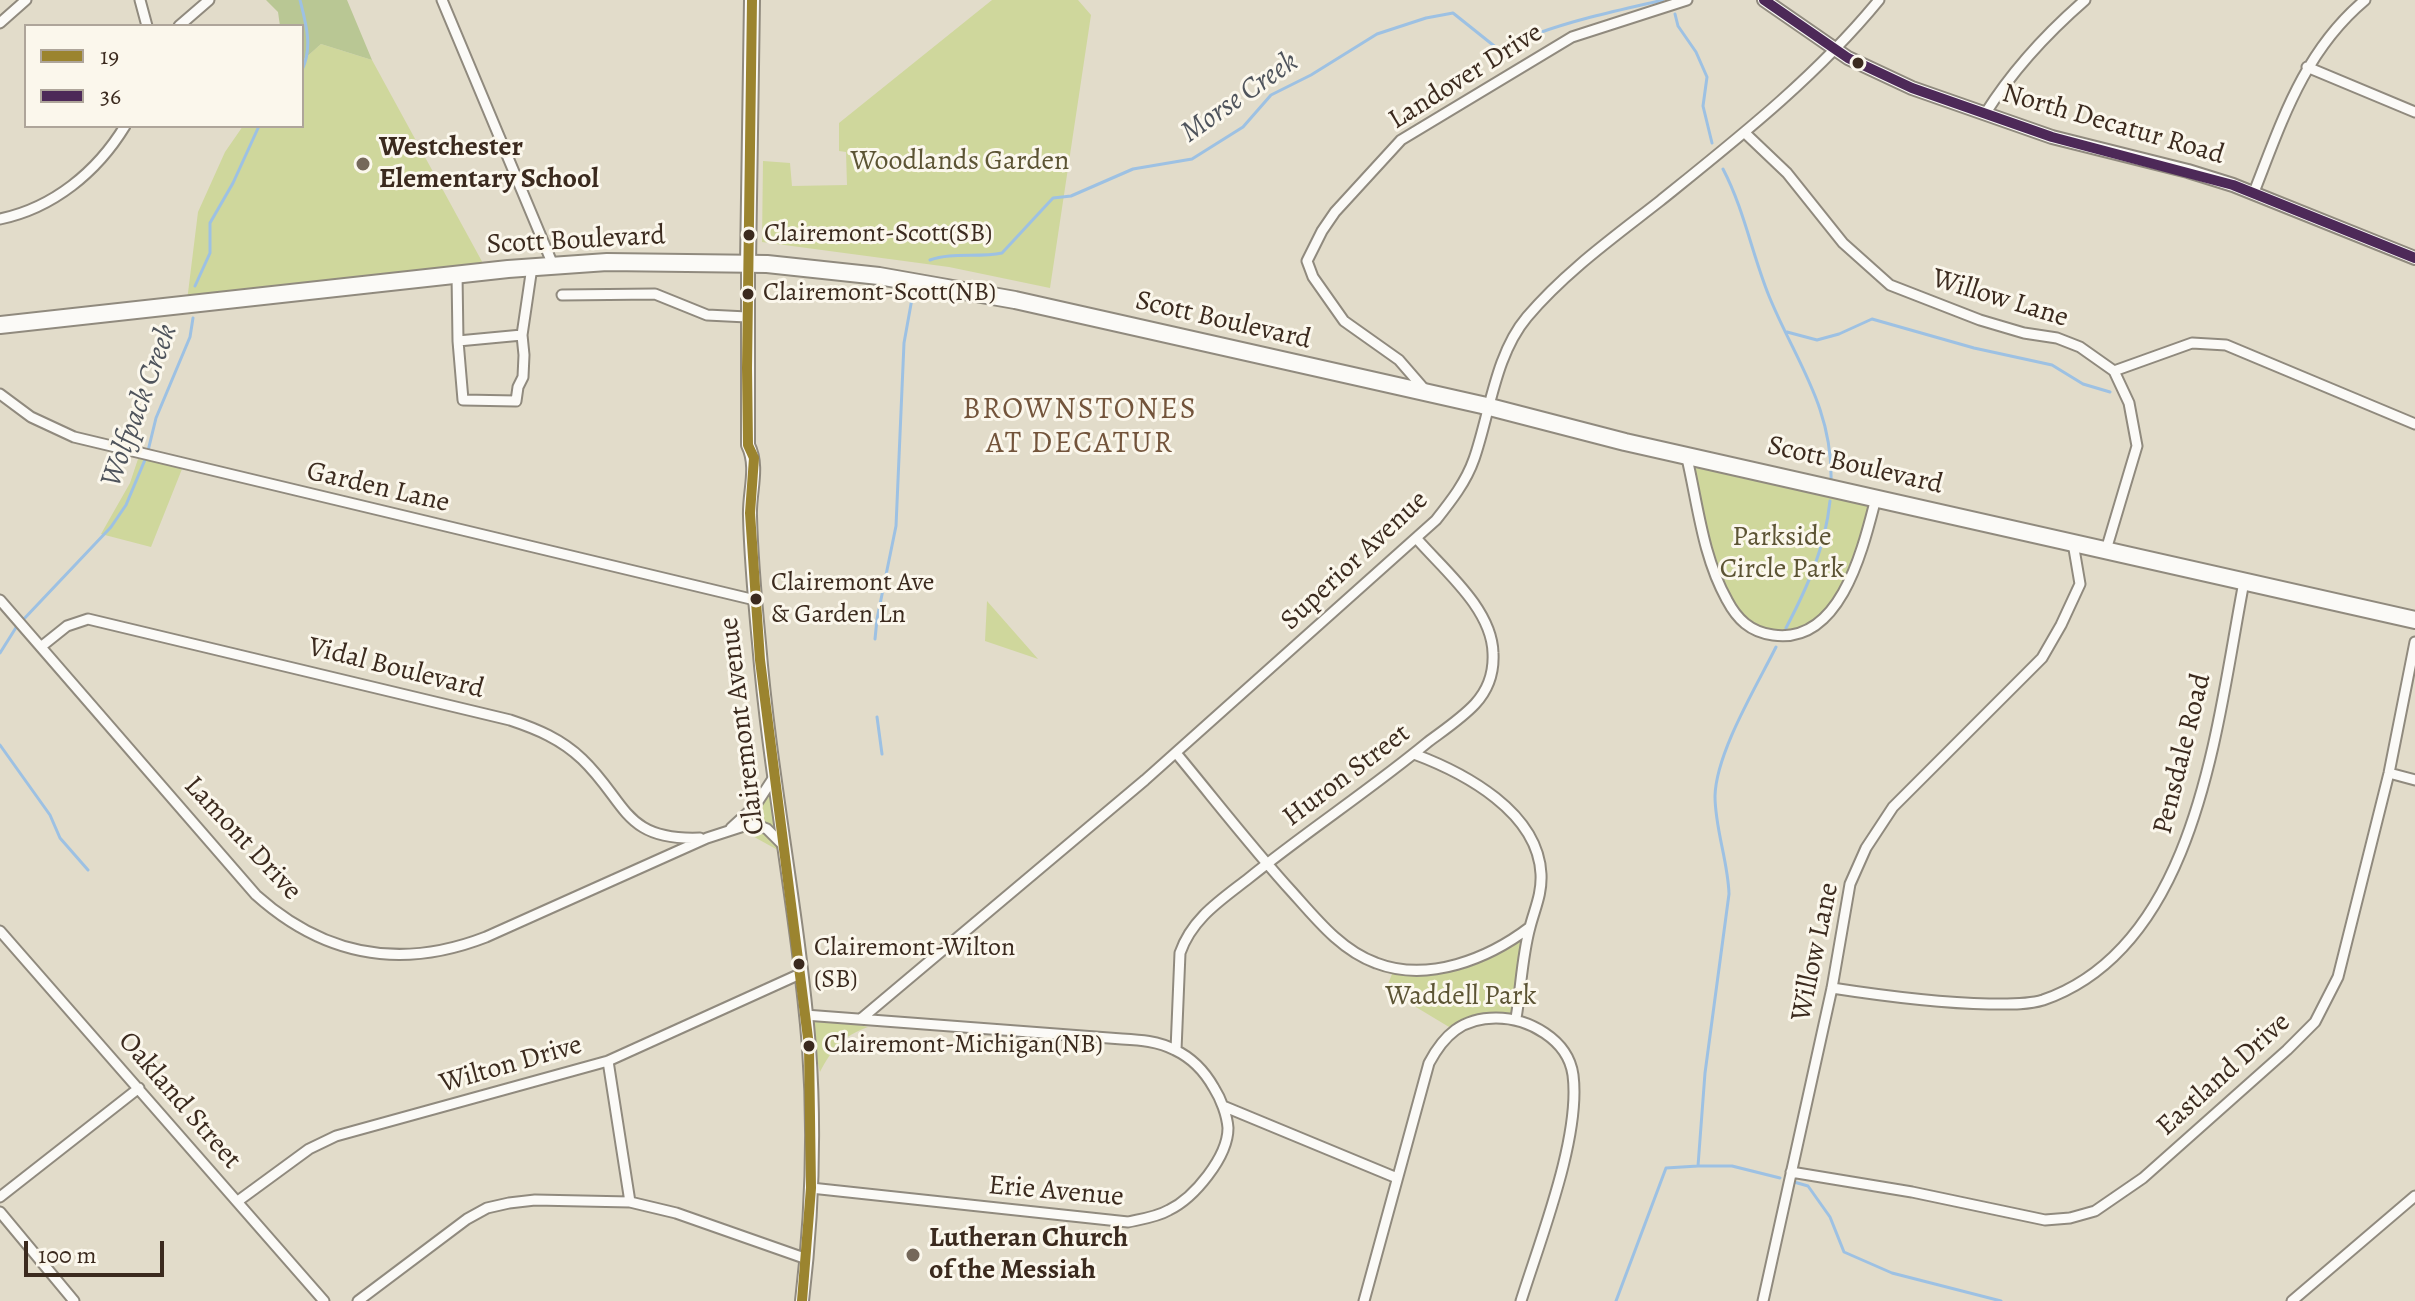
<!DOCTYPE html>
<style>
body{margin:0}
#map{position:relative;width:2415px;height:1301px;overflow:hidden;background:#e2dcca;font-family:Alegreya,serif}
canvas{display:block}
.legend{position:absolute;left:24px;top:24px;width:280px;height:104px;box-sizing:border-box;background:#fbf7ec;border:2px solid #aea59a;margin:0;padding:10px 14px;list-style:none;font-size:24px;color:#3b2a1e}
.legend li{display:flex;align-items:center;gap:16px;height:40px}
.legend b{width:40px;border:2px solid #aea59a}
.scale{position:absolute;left:24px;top:1241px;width:140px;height:36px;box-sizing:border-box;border:4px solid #3b2a1e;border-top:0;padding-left:10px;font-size:24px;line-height:28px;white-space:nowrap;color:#3b2a1e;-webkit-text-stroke:6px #fbf7ec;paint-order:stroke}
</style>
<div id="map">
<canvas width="2415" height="1301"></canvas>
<ul class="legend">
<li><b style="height:10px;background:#9b842f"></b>19</li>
<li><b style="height:10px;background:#4d2958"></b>36</li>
</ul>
<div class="scale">100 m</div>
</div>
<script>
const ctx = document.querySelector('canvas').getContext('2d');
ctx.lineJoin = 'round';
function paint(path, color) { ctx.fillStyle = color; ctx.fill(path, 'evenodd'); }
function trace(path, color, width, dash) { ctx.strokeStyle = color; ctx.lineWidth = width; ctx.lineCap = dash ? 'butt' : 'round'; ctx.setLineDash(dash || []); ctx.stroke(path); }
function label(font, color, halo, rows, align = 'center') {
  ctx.font = font + ' Alegreya,serif'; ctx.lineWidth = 6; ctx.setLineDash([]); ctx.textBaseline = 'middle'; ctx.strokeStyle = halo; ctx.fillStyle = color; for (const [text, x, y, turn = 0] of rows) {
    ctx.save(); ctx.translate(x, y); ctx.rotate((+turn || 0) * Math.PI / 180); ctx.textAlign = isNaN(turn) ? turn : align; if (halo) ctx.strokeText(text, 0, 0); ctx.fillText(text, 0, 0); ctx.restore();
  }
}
paint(new Path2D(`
 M992 0H1078L1091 15 1050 288 949 267 762 242 763 161 790 163 792 186 847 185 846 152 839 151V123Z
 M321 44 372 60 485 267 186 309 198 212 225 152 243 126H302V61Z
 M140 453 184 464 151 547 101 534 130 483Z
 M1690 460 1878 509C1861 548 1836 626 1787 634 1782 634 1775 632 1769 631 1741 625 1724 595 1715 569 1703 535 1698 496 1690 460Z
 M987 601 1038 659 985 641Z
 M769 786 785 854 747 833 721 834Z
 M1524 936 1514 1015 1474 1023 1459 1033 1386 989 1394 969 1416 975 1426 973Z
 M806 1014 868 1027C843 1036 832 1049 820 1072Z`), '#cfd79c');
paint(new Path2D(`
 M266 0H347L372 60 321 44 302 61V26H280L278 12Z`), '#b9c794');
trace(new Path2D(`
 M300 0C306 24 313 47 302 70
 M1675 14 1678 26 1696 52 1707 77 1703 106 1712 143
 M1723 169C1744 209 1752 254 1769 296 1795 360 1833 407 1831 481
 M930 260C952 252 978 258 1002 253L1053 198 1071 196 1133 169 1192 159 1243 127 1271 95 1311 75 1377 34 1426 18 1453 13 1503 53C1514 48 1524 38 1536 34 1577 19 1620 10 1663 0
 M195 286 210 253V223L233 183 259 126
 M1787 332 1817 340 1839 334 1872 319 1974 348 2052 365 2083 384 2110 392
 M22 621 111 527 126 505 147 455 156 418 190 337 193 318
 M1786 628C1808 586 1825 548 1830 501
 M875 639 877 619 896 526 904 343 913 293
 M0 653 17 626
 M877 717 882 754
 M0 745 50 815 60 838 88 870
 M1698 1166H1732L1780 1178
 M1794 1182 1808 1186 1830 1217 1844 1252 1892 1273 2001 1301
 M1616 1301 1666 1168 1698 1166 1705 1073 1729 894C1728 861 1715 829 1715 796 1716 753 1756 687 1776 647`), '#9dc1e3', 3);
const minor = new Path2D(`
 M140 0 147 26
 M442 0 553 265
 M0 23 26 0
 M179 26 209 0
 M2307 67 2415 112
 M1985 114C2012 71 2047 33 2085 0
 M1745 133 1787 173 1843 243 1890 285 1980 320 2024 333 2057 338 2080 347 2114 371 2129 403 2137 446 2106 550
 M2254 192C2282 121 2304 51 2365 0
 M0 219C53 208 97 172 125 126
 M457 274 458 341 463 400 516 401 518 387 523 377 524 355 522 335 532 267
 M562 295 655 294 707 315 747 317
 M458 341 522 335
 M2114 371 2192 343 2226 345 2415 424
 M1425 390 1399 360 1344 321 1313 277 1307 261 1322 231 1335 212 1401 140 1572 37 1687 0
 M0 394 31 417 74 437 755 600
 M1686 454C1698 504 1702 555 1727 600 1737 619 1750 632 1773 635 1841 645 1863 548 1876 498
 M0 600 256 895C324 956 401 970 486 937L707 838 747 825H757L767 829 783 845
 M42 646 67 626 88 619 510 720C537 729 561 739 582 759 627 802 623 841 700 838
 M1176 753C1215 800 1252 848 1293 893 1317 920 1342 951 1376 963 1428 983 1488 959 1530 927
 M1414 754C1465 773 1538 812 1541 874 1542 894 1535 908 1530 927 1522 956 1521 989 1516 1018
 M2389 773 2415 780
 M731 828 755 806 774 777
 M0 931 324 1301
 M1832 988C1884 996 1936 1003 1989 1004 2006 1004 2027 1005 2043 1000 2199 946 2217 720 2244 582
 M805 1015 1122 1039C1140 1040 1158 1041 1175 1050 1192 1058 1205 1072 1214 1088 1221 1099 1227 1115 1228 1128 1228 1157 1194 1198 1169 1210 1157 1217 1142 1219 1128 1222L811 1188
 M862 1018 1145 780 1436 520C1451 501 1466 482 1474 459 1490 413 1495 355 1527 317 1565 272 1614 237 1660 201 1737 139 1816 77 1879 0
 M1176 1050 1180 953C1192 918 1221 900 1249 878 1307 831 1370 790 1428 742 1444 730 1462 718 1475 704 1488 690 1494 672 1493 653 1492 609 1444 570 1417 539
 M608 1061 630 1202
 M1223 1106 1397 1178
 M1791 1172 1912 1192 2045 1220 2070 1218 2095 1211 2143 1178 2287 1050 2315 1022 2338 977 2389 773 2415 642
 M0 1197 139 1088
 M238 1201 309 1149 336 1136 608 1061 800 974
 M0 1212 74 1301
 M358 1301 467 1219 487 1208 509 1203 535 1200 630 1202 676 1213 807 1259
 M1364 1301 1429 1063C1444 1035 1462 1018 1496 1018 1528 1018 1568 1039 1573 1075 1581 1137 1540 1240 1521 1301
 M1763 1301 1832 988 1850 884 1866 848 1893 807 2042 658 2061 625 2080 584 2073 543
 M2292 1301 2415 1196`);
const secondary = new Path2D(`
 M1764 0 1848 58 1912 88 2052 137 2188 171 2233 185 2415 258
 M748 264V445C759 467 749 492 750 516 751 558 755 601 759 643 770 778 798 912 809 1047 815 1131 812 1217 802 1301`);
const primary = new Path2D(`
 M748 264 752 0`);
const trunk = new Path2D(`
 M0 325 508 269 607 262 767 264 879 276 1015 300 1371 380 1482 405 1625 442 2415 620`);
trace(minor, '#908a7e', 13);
trace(secondary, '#908a7e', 16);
trace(primary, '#908a7e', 18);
trace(trunk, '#908a7e', 20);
trace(minor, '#fbfaf7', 9);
trace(secondary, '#fbfaf7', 12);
trace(primary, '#fbfaf7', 14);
trace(trunk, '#fbfaf7', 16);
trace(new Path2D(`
 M752 0 747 368 748 445 754 458 750 513 760 660 809 1046 811 1188 802 1301`), '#9b842f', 10);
trace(new Path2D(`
 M1764 0 1848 58 1912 88 2052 137 2233 185 2415 258`), '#4d2958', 10);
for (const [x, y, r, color] of [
 [1858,63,7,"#3b2a1e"],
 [363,164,8,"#75685a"],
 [749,235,7,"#3b2a1e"],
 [748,294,7,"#3b2a1e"],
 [756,599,7,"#3b2a1e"],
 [799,964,7,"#3b2a1e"],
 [809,1046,7,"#3b2a1e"],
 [913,1255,8,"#75685a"]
]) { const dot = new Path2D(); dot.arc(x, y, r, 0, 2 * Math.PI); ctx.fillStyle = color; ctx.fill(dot); trace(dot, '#fbf7ec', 3); }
label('26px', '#3b2a1e', '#fbf7ec', [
 ["Clairemont-Scott(SB)",764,235],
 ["Clairemont-Scott(NB)",763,294],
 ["Clairemont Ave",771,584],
 ["& Garden Ln",771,616],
 ["Clairemont-Wilton",814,949],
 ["(SB)",814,981],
 ["Clairemont-Michigan(NB)",824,1046]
], 'left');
label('28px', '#3b2a1e', '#fbf7ec', [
 ["Landover Drive",1466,77,-32],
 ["North Decatur Road",2113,125,16],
 ["Scott Boulevard",576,241,-3],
 ["Willow Lane",2000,299,17],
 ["Scott Boulevard",1223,321,13],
 ["Scott Boulevard",1855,466,13],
 ["Garden Lane",378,488,13],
 ["Superior Avenue",1355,561,-43],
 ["Vidal Boulevard",396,669,14],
 ["Clairemont Avenue",743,726,-97],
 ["Pensdale Road",2183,754,-76],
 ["Huron Street",1347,776,-37],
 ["Lamont Drive",242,839,47],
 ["Willow Lane",1816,952,-78],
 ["Wilton Drive",511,1065,-16],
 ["Eastland Drive",2224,1075,-42],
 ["Oakland Street",179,1101,49],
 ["Erie Avenue",1056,1192,5]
]);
label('bold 28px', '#3b2a1e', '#fbf7ec', [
 ["Westchester",379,148],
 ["Elementary School",379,180],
 ["Lutheran Church",929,1239],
 ["of the Messiah",929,1271]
], 'left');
label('28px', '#5c5434', '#fbf7ec', [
 ["Woodlands Garden",960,162],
 ["Parkside",1782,538],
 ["Circle Park",1782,570],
 ["Waddell Park",1461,997]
]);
label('italic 30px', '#4f545c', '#fbf7ec', [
 ["Morse Creek",1240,98,-35],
 ["Wolfpack Creek",140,406,-70]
]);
ctx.letterSpacing = '2px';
label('30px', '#73543b', '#fbf7ec', [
 ["BROWNSTONES",1080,411],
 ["AT DECATUR",1080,445]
]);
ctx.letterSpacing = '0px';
</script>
